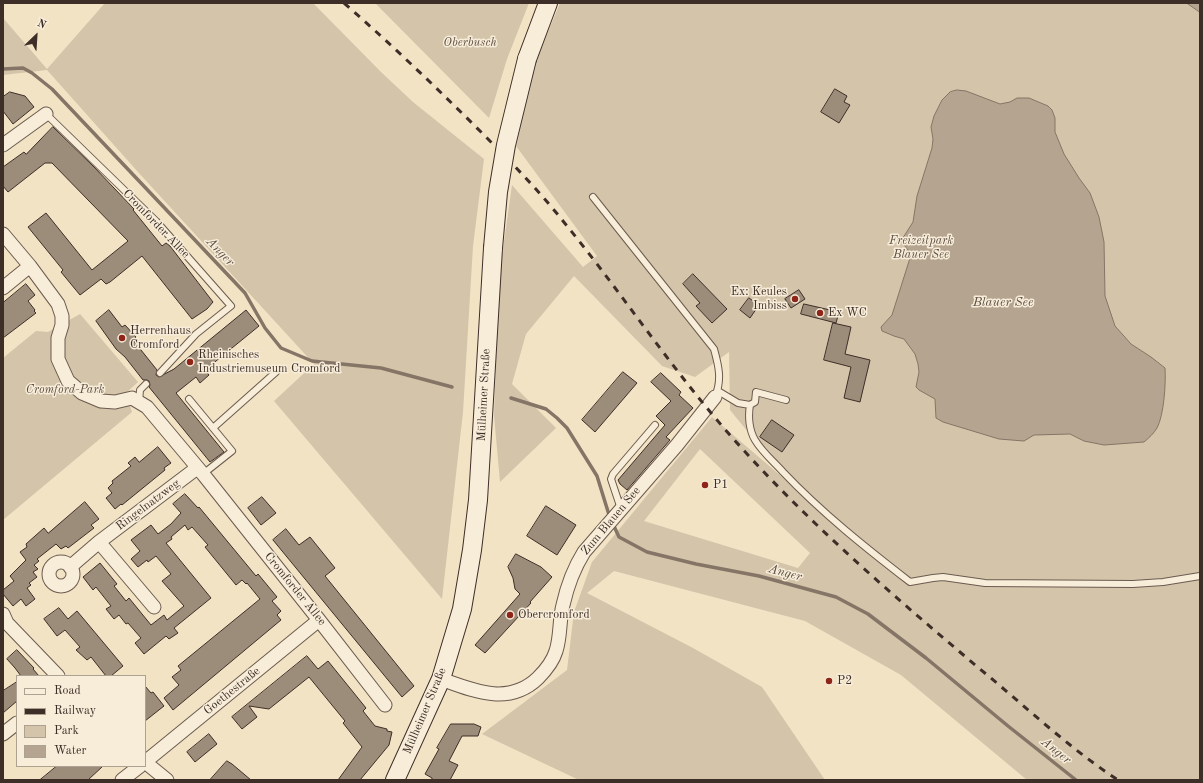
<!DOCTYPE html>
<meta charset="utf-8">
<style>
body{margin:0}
#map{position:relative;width:1203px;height:783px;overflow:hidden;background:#f2e3c5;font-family:"Old Standard TT",serif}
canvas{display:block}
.frame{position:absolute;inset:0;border:4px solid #3e2e28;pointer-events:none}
.legend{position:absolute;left:16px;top:675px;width:130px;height:92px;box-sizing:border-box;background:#f7edd9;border:1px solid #ada192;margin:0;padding:5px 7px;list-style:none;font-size:12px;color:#3e2e28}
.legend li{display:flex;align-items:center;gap:8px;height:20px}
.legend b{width:20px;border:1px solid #ada192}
.north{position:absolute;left:16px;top:16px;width:40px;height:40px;-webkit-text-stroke:3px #f7edd9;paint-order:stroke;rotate:25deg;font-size:11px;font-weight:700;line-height:16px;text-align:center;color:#3e2e28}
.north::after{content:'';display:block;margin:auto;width:14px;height:18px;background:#3e2e28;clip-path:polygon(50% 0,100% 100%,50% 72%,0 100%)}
</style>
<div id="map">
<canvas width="1203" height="783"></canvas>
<div class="frame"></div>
<ul class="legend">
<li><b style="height:5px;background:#f7edd9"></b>Road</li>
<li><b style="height:5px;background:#3e2e28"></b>Railway</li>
<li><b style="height:11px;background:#d3c4aa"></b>Park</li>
<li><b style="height:11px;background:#b5a590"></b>Water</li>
</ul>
<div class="north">N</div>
</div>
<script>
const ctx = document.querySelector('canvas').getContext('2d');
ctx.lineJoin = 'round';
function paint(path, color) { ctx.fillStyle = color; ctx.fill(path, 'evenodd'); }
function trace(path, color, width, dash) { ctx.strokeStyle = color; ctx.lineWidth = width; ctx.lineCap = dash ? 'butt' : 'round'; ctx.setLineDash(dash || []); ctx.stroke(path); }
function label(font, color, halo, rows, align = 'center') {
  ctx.font = font + ' "Old Standard TT",serif'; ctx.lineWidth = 3; ctx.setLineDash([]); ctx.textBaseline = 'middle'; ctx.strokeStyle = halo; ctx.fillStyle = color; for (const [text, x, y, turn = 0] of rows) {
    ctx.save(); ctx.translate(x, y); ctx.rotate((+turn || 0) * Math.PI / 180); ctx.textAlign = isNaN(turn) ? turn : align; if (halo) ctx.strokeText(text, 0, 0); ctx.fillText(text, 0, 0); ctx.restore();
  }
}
paint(new Path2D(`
 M105 3H313L381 72 413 102 484 159 473 246 463 412 442 599 274 401 314 364 138 172 47 70 3 75V18L47 69Z
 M375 3H529L507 59 489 118Z
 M560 3H1200V780H1027L901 675 805 621 614 571 587 593 693 648 762 687 825 780H579L482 734 567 670 574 612 592 562 712 417 788 482 758 450 751 441 748 432 730 410 729 352 695 377 662 366 574 276 526 334 512 384 556 428 500 482 494 415 499 277 512 185 583 267 597 256 516 146 533 68ZM700 449 810 553 798 568 644 521Z
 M80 314 138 382 126 393 132 412 3 520V358L36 331 48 332Z`), '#d3c4aa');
const water = new Path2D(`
 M1187 3H1200V12Z
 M957 90 966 91 1000 104 1010 102 1017 98H1029L1048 106 1052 110 1055 118V132L1064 154 1079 178 1090 193 1099 217 1104 242 1105 296 1115 326 1131 344 1151 357 1165 368C1166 383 1164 415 1157 428 1154 433 1149 438 1144 442L1104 445 1084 441 1070 434 1034 435 1024 441 999 439 943 422 936 418 935 399 919 390 916 387 919 372 918 364 915 354 904 339 894 336 882 331 881 327 892 315 910 258 908 250 901 241 913 222 917 196 932 148 933 139 931 127 934 116 942 100 950 92Z`);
paint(water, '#b5a590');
trace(water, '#857566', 1);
trace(new Path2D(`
 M3 69 23 68 32 73 52 89 245 293 265 328 281 348 312 361 381 368 452 387
 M511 398 546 409 557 418 567 428 597 476 610 518
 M613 524 619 537 647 552 696 564 759 576 836 597 868 614 926 658 1008 726 1076 780`), '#857566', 3.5);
const building = new Path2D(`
 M835 89 847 96 844 102 850 105 839 123 821 112Z
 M10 92 25 96 34 107 13 124 3 111V97Z
 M53 127 94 167 134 209 133 210 162 246 166 243 170 246 213 302 207 309 192 319 142 256 110 282 106 284 101 279 80 295 61 272 63 270 28 227 46 213 92 270 128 241 52 163H45L8 192 3 186V167L24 152 26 154Z
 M693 274 727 309 712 323 696 306 700 303 683 284Z
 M26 284 35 295 28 301 35 310 34 311 36 313 3 338V303Z
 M799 290 805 299 791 308 785 299Z
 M749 298 759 305 750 318 740 310Z
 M804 304 839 312 836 323 801 314Z
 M109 310 122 327 125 325 136 337 133 340 157 370 156 375 159 377 174 369 246 310 259 326 205 370 209 375 200 383 196 377 176 393 224 452 210 462 149 387 150 385 149 381 147 380H143L125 357 116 349 96 321Z
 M833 323 851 327 845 354 870 360 860 402 844 398 851 367 824 360Z
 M623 372 637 383 595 432 582 420Z
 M661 373 681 392 679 395 693 408 666 437 670 440 627 490 620 484 618 480 665 425 656 416 671 401 651 382Z
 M772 420 794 435 782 452 760 437Z
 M158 447 171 463 164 468 165 470 122 505 121 504 115 509 106 498 112 493 108 488 113 483 112 481 131 466 128 463 135 457 139 462Z
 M185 494 198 508 199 507 256 576 258 574 277 597 272 601 281 611 277 615 281 620 173 710 164 698 179 685 172 677 181 670 178 666 260 599 247 583 246 584 242 580 236 585 205 547 208 545 192 527 188 530 185 525 171 537 172 539 166 543 211 598 174 628 178 633 169 639 166 636 144 654 135 643 141 638 128 623 126 624 119 615 114 619 106 609 111 606 96 587 93 590 83 577 100 563 117 584 114 586 126 601 129 598 151 625 164 615 167 620 184 606 162 581 171 574 156 556 148 562 147 560 138 567 131 559 140 551 131 540 151 525 158 534 171 524 181 513 173 504Z
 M262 497 276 513 261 525 248 508Z
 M85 502 99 519 91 525 94 528 68 548 66 546 61 549 56 544 37 559 39 561 34 565 38 569 33 572 37 577 29 583 31 585 27 588 35 599 26 606 21 599 13 606 3 594V590L14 581 10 576 26 560 20 552 27 547 26 544 44 528 48 533Z
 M546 506 576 525 557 555 527 536Z
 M286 529 299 545 310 537 335 568 325 576 414 686 402 697 273 540Z
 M516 554 541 567 552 577 530 602 531 603 485 653 475 645 520 594 515 589 513 578 508 567Z
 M59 608 68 619 77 611 123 666 111 676H106L91 657 87 660 76 650 80 647 65 630 57 636 44 619Z
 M17 650 34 668 33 669 39 676H21L15 668 7 659Z
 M307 656 318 669 328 661 366 708 363 711 375 726 387 729V731L392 732 389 745 360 780H338L362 747 343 723 345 721 309 677 269 709 249 706 257 717 242 729 232 717Z
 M17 682V701L3 713V691Z
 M145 686 151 693 153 692 164 706 145 721Z
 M451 724H474L481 727 478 736H462L449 761 458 765 450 780H432V778L425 774 439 749 437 748Z
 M209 734 217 744 195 762 187 752Z
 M227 761 232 764 251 780H210Z
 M57 766H103L88 780H40Z`);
paint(building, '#9c8c7a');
trace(building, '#3e2e28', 1);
const lane = new Path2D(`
 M46 114 156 221 231 306 196 334 160 373
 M593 197 714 349C719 367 722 380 715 397
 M718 391 738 403 750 405
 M189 399 232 451 203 474
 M786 400 756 392 755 402 750 405C748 416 749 430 755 440 762 452 774 462 783 472 822 513 866 548 910 582L933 578 943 577 985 583 1133 584 1163 582 1200 576
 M139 402 140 390 146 384
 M213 428 276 372
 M621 509 611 479 613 474 655 425`);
const street = new Path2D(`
 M3 145 46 114
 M3 234 30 266 58 304 62 316V325L58 338V359L68 381 82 393 101 401 115 402 132 398 147 407 203 474 319 620 385 705
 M3 288 30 266
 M99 542 154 607
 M49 574a12 12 0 1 1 24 0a12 12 0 1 1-24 0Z
 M70 567 99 542 197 468
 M3 614 7 623 58 676
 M441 679C474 691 509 706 538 678 546 670 553 661 556 651 561 636 559 620 563 605 567 587 574 568 584 552L677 445 715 397
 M3 734 17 723
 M145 762 319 620
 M145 762 167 780
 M122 780 140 766`);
const secondary = new Path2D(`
 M527 59 548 3
 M395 780 441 679 462 609 472 550 478 500 493 248`);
trace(lane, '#6b5b4f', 8);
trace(street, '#6b5b4f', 15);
trace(secondary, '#3e2e28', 20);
trace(lane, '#f7edd9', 6);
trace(street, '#f7edd9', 13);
trace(secondary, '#f7edd9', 18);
trace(new Path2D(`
 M344 3C393 46 439 90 485 136 512 163 539 191 563 221 618 288 666 361 723 427 800 516 890 593 980 669 1025 706 1069 748 1118 780`), '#3e2e28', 3, [7, 7]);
const secondaryBridge = new Path2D(`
 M493 248 498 192 506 145 527 59`);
trace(secondaryBridge, '#3e2e28', 20, []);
trace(secondaryBridge, '#f7edd9', 18);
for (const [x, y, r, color] of [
 [795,299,4,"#8f2418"],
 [820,313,4,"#8f2418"],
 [122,338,4,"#8f2418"],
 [190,362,4,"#8f2418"],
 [705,485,4,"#8f2418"],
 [510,615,4,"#8f2418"],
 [829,681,4,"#8f2418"]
]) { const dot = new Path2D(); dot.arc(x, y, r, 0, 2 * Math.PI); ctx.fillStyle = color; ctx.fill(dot); trace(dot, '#f7edd9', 1.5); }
label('italic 12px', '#5c4c42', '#f7edd9', [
 ["Oberbusch",470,43],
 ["Freizeitpark",921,241],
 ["Blauer See",921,255],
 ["Cromford-Park",65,390]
]);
label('12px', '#3e2e28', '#f7edd9', [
 ["Cromforder Allee",156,224,46],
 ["Mülheimer Straße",484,395,-87],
 ["Ringelnatzweg",148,505,-37],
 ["Zum Blauen See",611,521,-50],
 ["Cromforder Allee",295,589,51],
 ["Goethestraße",232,691,-39],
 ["Mülheimer Straße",425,711,-67]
]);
label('12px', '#3e2e28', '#f7edd9', [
 ["Ex: Keules",787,292,"right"],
 ["Imbiss",787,306,"right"],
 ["Ex WC",828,313],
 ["Herrenhaus",130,331],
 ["Cromford",130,345],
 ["Rheinisches",198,355],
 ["Industriemuseum Cromford",198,369],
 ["P1",713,485],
 ["Obercromford",518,615],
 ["P2",837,681]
], 'left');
label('italic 13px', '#5c4c42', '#f7edd9', [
 ["Anger",220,252,46],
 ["Blauer See",1003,303],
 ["Anger",785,573,15],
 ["Anger",1056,751,39]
]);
</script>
